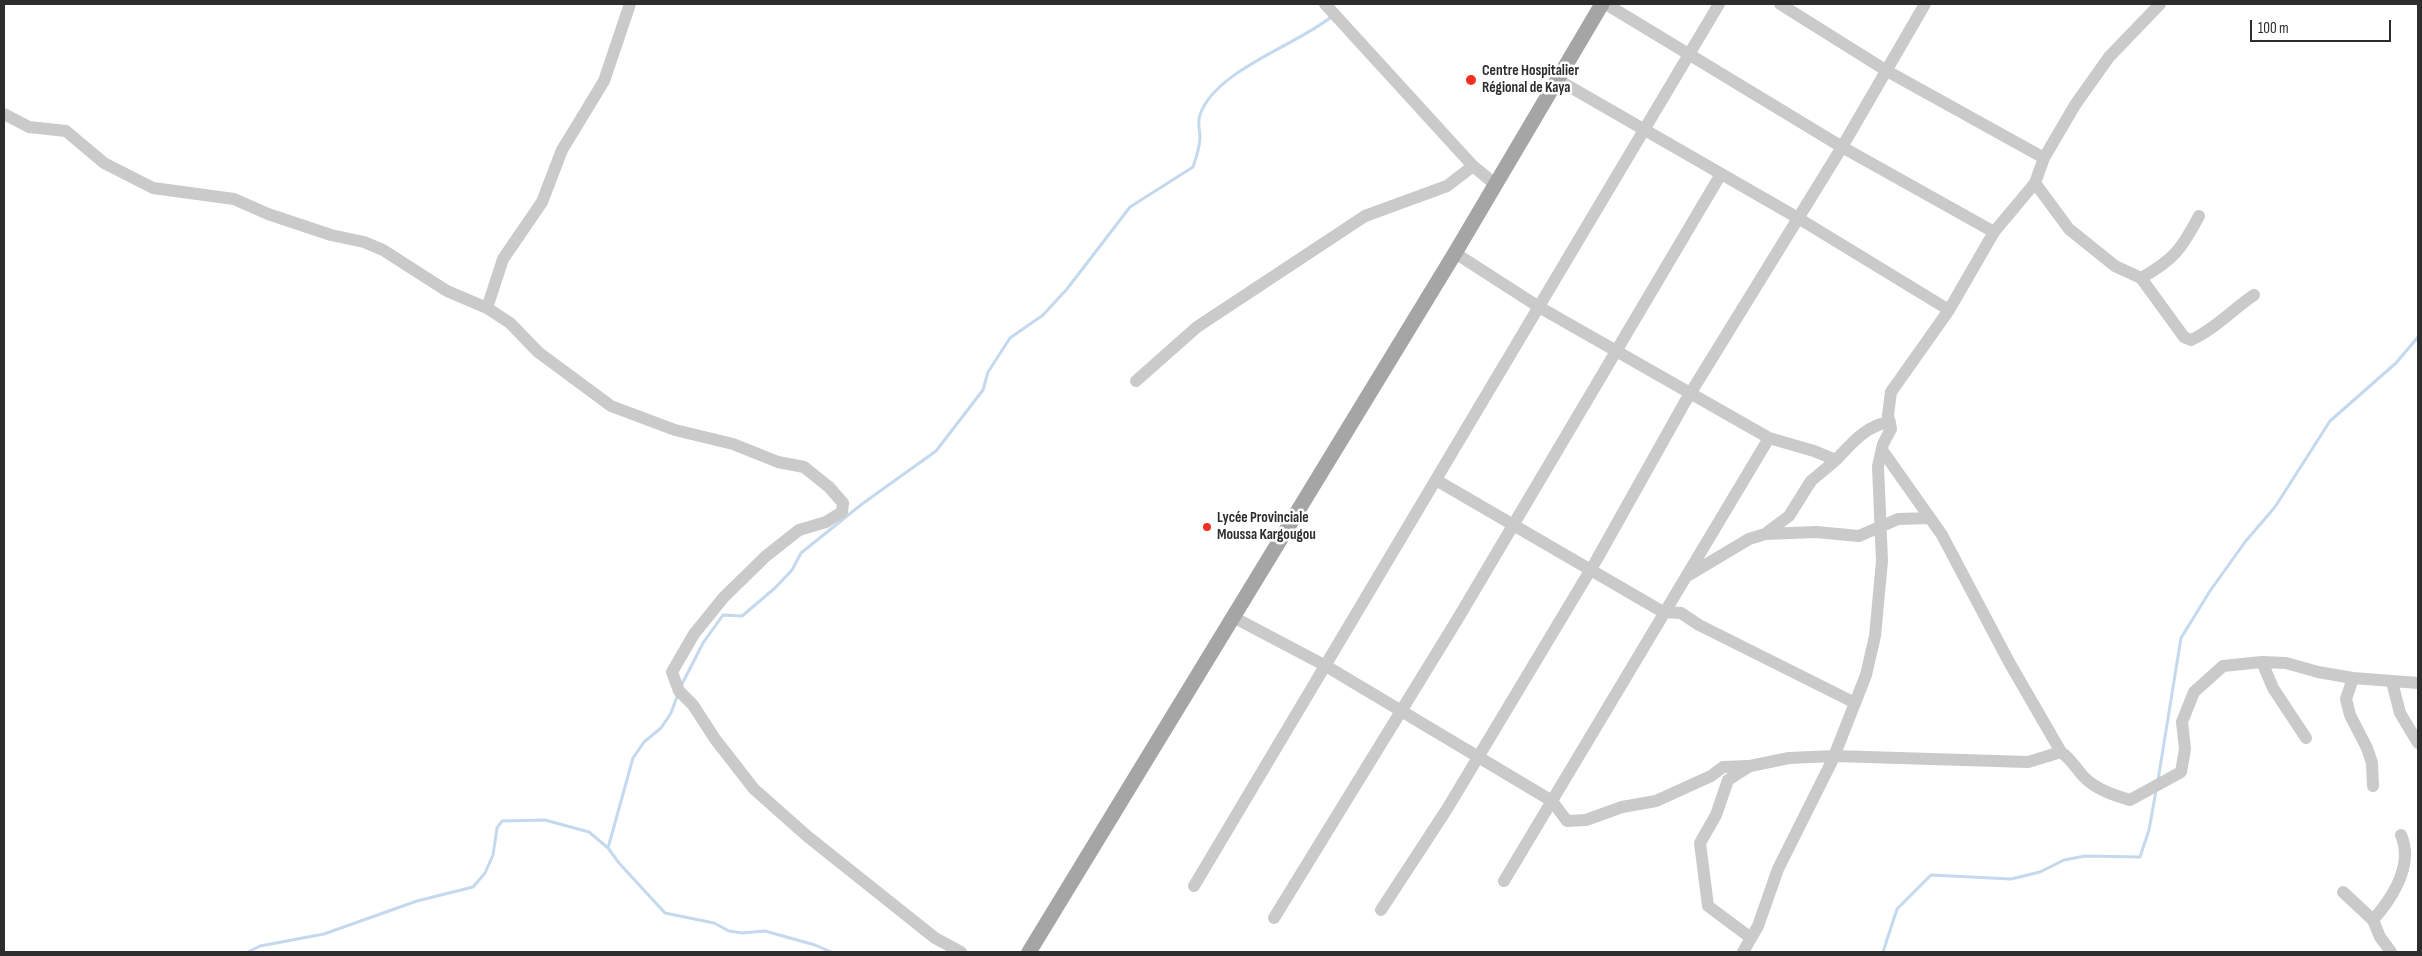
<!DOCTYPE html>
<meta charset="utf-8">
<style>
body{margin:0}
#map{position:relative;width:2422px;height:956px;overflow:hidden;background:#fff;font-family:"Sofia Sans Condensed",sans-serif}
canvas{display:block}
.frame{position:absolute;inset:0;border:5px solid #2d2d2d;pointer-events:none}
.scale{position:absolute;left:2250px;top:20px;width:141px;height:22px;box-sizing:border-box;border:2px solid #2d2d2d;border-top:0;padding-left:6px;font-size:15px;line-height:18px;white-space:nowrap;color:#2d2d2d;-webkit-text-stroke:4px #fff;paint-order:stroke}
</style>
<div id="map">
<canvas width="2422" height="956"></canvas>
<div class="frame"></div>
<div class="scale">100 m</div>
</div>
<script>
const ctx = document.querySelector('canvas').getContext('2d');
ctx.lineJoin = 'round';
function trace(path, color, width, dash) { ctx.strokeStyle = color; ctx.lineWidth = width; ctx.lineCap = dash ? 'butt' : 'round'; ctx.setLineDash(dash || []); ctx.stroke(path); }
function label(font, color, halo, rows, align = 'center') {
  ctx.font = font + ' "Sofia Sans Condensed",sans-serif'; ctx.lineWidth = 5; ctx.setLineDash([]); ctx.textBaseline = 'middle'; ctx.strokeStyle = halo; ctx.fillStyle = color; for (const [text, x, y, turn = 0] of rows) {
    ctx.save(); ctx.translate(x, y); ctx.rotate((+turn || 0) * Math.PI / 180); ctx.textAlign = isNaN(turn) ? turn : align; if (halo) ctx.strokeText(text, 0, 0); ctx.fillText(text, 0, 0); ctx.restore();
  }
}
trace(new Path2D(`
 M681 686 703 643 723 615 742 616 775 588 792 570 801 553 862 504 936 451 983 390 988 372 1010 338 1043 315 1067 289 1130 207 1193 167C1196 158 1200 147 1200 137 1200 129 1197 123 1200 115 1214 71 1297 45 1331 17
 M2158 780 2181 638 2210 591 2245 542 2275 507 2330 421 2396 363 2418 337
 M608 848 633 758 644 742 661 728 671 713 678 694
 M248 952 260 946 324 934 417 901 473 887 485 873 493 855 497 828 502 821 545 820 589 832 608 848 619 863 665 913 714 923 729 931 742 933 765 931 815 945 831 952
 M1883 952 1897 909 1931 875 2011 879 2040 872 2064 860 2085 856 2140 857 2149 830 2156 791`), '#c4d8ee', 3);
trace(new Path2D(`
 M1325 4 1473 166 1496 185
 M1606 4 1842 147 1994 232 1949 310 1891 392 1888 415 1891 429 1883 444 1878 466 1882 561 1875 636 1866 675 1833 759 1778 869 1758 926 1743 952
 M1780 4 1887 71 2044 158
 M1558 80 1798 218 1949 310
 M4 114 29 127 66 131 104 163 153 188 234 199 268 214 331 235 364 242 383 250 447 291 487 308 510 323 538 352 611 406 675 430 733 444 778 462 804 467 829 487 843 503 842 512 826 522 799 530 766 556 724 597 694 634 672 672 679 691 693 705 715 739 754 789 807 836 935 938 961 952
 M2035 183 2069 229 2115 266 2141 278 2184 337 2191 340C2214 330 2233 309 2254 295
 M1994 232 2035 183 2044 158 2075 105 2109 57 2160 4
 M1455 253 1539 307 1769 438 1814 451 1836 460C1851 444 1866 425 1890 422
 M2141 278C2174 260 2182 248 2199 216
 M487 308 503 259 542 202 562 150 604 81 630 4
 M1136 381 1197 327 1365 216 1447 186 1473 166
 M1436 480 1663 612 1681 613 1699 625 1855 703
 M1765 534 1816 532 1859 536 1898 519 1930 518
 M1687 576 1749 539 1765 534 1789 516 1811 481 1836 460
 M1233 617 1326 666 1552 801 1567 821 1586 820 1622 807 1656 801 1711 776 1723 767 1748 766
 M2262 662 2273 688 2306 738
 M2353 678 2346 699 2350 715 2367 748 2372 763 2373 786
 M2392 682 2400 713 2418 743
 M2061 752C2071 759 2075 767 2083 776 2095 789 2113 795 2130 800L2181 772 2185 749 2182 722 2194 692 2223 666 2262 662 2286 663 2318 672 2353 678 2418 683
 M1504 881 1769 438
 M1194 886 1719 4
 M2343 892 2373 920 2380 937 2391 952
 M1381 910 1447 809 1597 559 1685 402 1842 147 1925 4
 M1274 918 1457 620 1721 174
 M2373 920C2393 897 2414 865 2401 835
 M1751 938 1708 906 1700 843 1716 815 1728 780 1750 766 1789 758 1834 756 2028 762 2061 752 2009 662 1942 535 1882 450`), '#cacaca', 12);
trace(new Path2D(`
 M1029 952 1455 253 1602 4`), '#a5a5a5', 15);
for (const [x, y, r, color] of [
 [1471,80,6,"#f22d22"],
 [1207,527,5,"#f22d22"]
]) { const dot = new Path2D(); dot.arc(x, y, r, 0, 2 * Math.PI); ctx.fillStyle = color; ctx.fill(dot); trace(dot, '#fff', 2); }
label('bold 15px', '#2d2d2d', '#fff', [
 ["Centre Hospitalier",1482,71],
 ["Régional de Kaya",1482,88],
 ["Lycée Provinciale",1217,518],
 ["Moussa Kargougou",1217,535]
], 'left');
</script>
